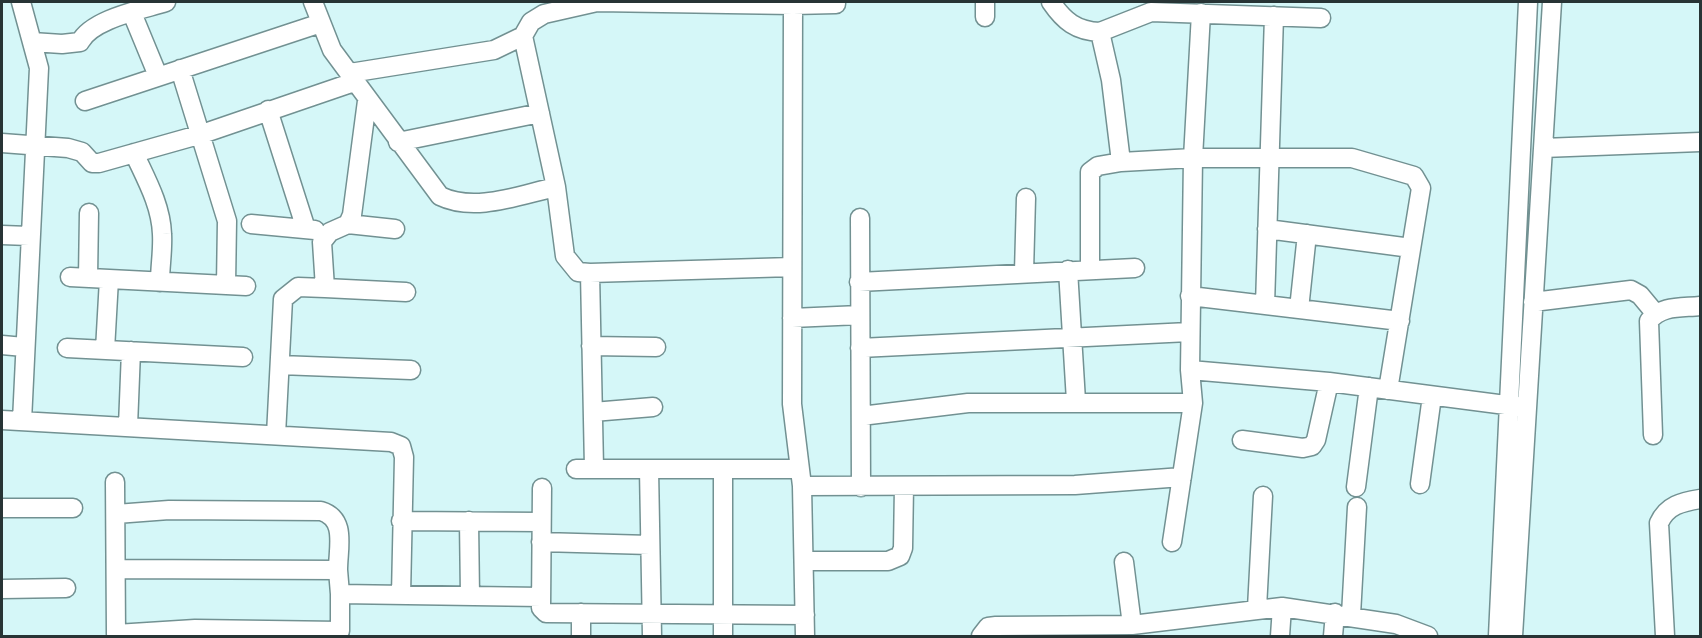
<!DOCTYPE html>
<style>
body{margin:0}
#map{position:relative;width:1702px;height:638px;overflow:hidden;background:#d5f7f8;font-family:"Varela Round",sans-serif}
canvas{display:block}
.frame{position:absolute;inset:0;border:3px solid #273435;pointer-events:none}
</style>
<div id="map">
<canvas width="1702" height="638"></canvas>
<div class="frame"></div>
</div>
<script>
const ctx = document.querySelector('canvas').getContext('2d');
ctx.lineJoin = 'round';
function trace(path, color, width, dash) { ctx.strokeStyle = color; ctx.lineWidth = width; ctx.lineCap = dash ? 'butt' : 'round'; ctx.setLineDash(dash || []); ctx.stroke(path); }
const minor = new Path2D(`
 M21 2 39 68 22 421
 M313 2 332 50 440 196C475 213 519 195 556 187
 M985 2V17
 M1051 2C1064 21 1076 31 1100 32L1111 80 1121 162 1098 166 1090 172V269
 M132 13 158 76
 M1100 32 1151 12 1321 18
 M523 36 556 187 565 256 578 272 590 273 594 468
 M32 42 62 44 80 42C92 19 141 10 166 2
 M180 69 227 221 226 285
 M350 73 494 50 523 36 531 22 544 14 597 2 793 5V2
 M85 101 321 23
 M268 110 306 229
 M398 142 540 113
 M2 143 68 148 82 152 92 163H99L202 134 354 82
 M1543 148 1700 142
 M134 153C146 179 161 205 162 234 163 250 160 266 160 282
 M1121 162 1193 158H1352L1414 176 1421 188 1388 390
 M860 218 861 487
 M251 224 315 230
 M348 224 395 229
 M1267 229 1411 248
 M2 235 29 236
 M1068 270 1076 401
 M1024 272 1026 198
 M590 273 792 267
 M70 277 246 286
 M88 278 89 213
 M859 282 1135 268
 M325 288 406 292
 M1190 296 1400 321
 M1533 302 1631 290 1640 295 1655 313
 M1265 305 1274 16
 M1299 309 1307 234
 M792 318 860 315
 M2 345 24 347
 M591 346 656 347
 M67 348 243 357
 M860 348 1189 332
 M105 350 109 279
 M280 365 411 370
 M1190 370 1193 158 1201 13
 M593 412 653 407
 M861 416 968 403H1193
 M2 420 391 442 401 446 404 457 401 595
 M128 426 131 351
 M276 435 283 299 298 287 325 288 322 242 330 232 348 224 352 215 367 101
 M1653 435 1649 321C1661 305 1682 308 1700 306
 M1242 440 1303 448 1312 446 1316 440 1329 382
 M576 469H800
 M649 469 652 636
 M723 470V636
 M115 482 116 634 195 629 340 631V594
 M1420 484 1432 396
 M802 486 1075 485 1182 477
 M1356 487 1369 387
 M542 488 541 608 546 613 805 615
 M2 508H73
 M116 514 169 510 321 511C347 519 338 547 338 570
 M401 521 541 522
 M469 521 470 596
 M541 542 650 545
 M1172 542 1193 403 1190 370 1329 382 1521 407
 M804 561H888L900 556 903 548 904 486
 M1124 562 1132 625
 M117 569 338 570 340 594 541 597
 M2 589 66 588
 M1257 608 1263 496
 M1351 615 1357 507
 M581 636V613
 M805 636 802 486 792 404 793 5 836 4
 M981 636 988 627 996 626 1132 625 1282 607 1396 624 1428 636
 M1280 636 1282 607
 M1333 636 1335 613
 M1498 636 1528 2
 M1513 636 1552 2
 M1665 636 1659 523C1667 505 1682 502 1700 499`);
trace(minor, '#729192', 21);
trace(minor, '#fff', 18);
</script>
